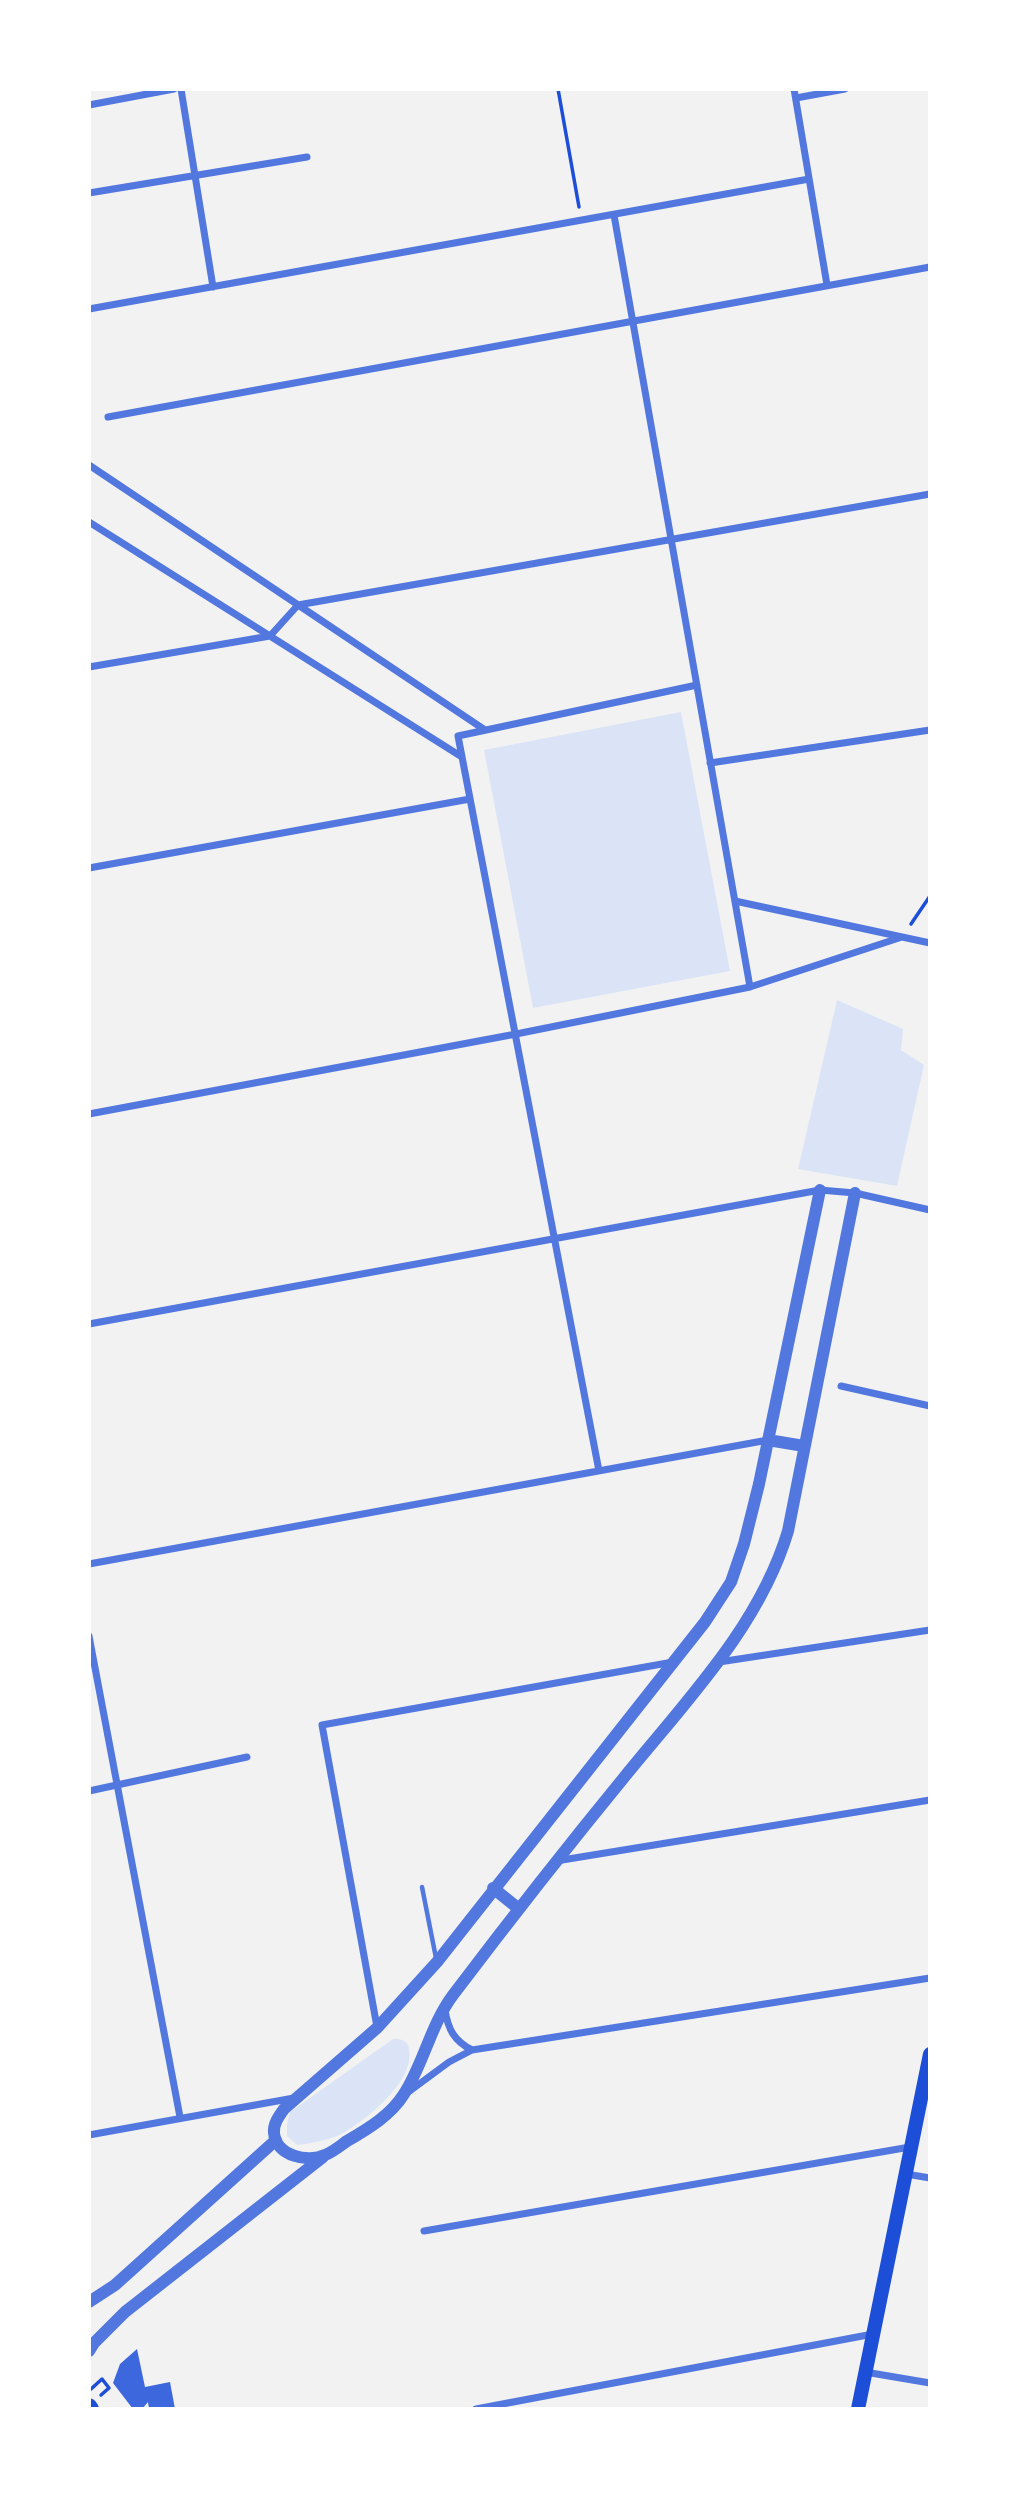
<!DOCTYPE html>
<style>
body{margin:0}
#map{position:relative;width:1019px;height:2498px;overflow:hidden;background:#f2f2f2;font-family:Bitter,serif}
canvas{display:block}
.frame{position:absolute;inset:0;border:91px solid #fff;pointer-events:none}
</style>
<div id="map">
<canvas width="1019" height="2498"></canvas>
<div class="frame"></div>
</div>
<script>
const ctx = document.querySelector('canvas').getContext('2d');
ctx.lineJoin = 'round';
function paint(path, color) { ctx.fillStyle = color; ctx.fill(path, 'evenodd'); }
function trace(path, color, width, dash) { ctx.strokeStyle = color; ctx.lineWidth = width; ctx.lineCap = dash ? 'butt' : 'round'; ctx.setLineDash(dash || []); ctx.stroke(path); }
paint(new Path2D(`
 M681 712 730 971 533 1008 484 750Z
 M837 1000 903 1029 901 1050 924 1065 897 1186 798 1169Z
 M393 2039C401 2039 408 2040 409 2049 415 2081 368 2118 345 2132 331 2140 313 2143 297 2145L287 2136V2124L290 2112Z`), '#dbe4f7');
paint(new Path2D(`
 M137 2349 145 2387 170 2382 175 2409H149L148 2402 142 2409H133L113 2383 120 2364Z`), '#3d67dc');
trace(new Path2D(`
 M558 89 579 207
 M911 924 930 896
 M91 2389 102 2379 109 2388 101 2395`), '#1d4ed8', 3.5);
trace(new Path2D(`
 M422 1887 436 1958`), '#5277de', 4.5);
trace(new Path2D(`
 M181 89 213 287
 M794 89 827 285
 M796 98 845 89
 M89 105 174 89
 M89 193 307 157
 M614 215 750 987
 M89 309 809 179
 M108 417 930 267
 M89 465 485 730
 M89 522 462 757
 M89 667 270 636 298 605 930 494
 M710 763 930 730
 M89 868 470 799
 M735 901 930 943
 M89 1114 516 1034 750 987 902 937
 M89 1324 820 1190 855 1193 930 1210
 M841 1386 930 1406
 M599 1471 458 736 697 685
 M89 1564 768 1440
 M89 1636 180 2117
 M719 1662 930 1630
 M89 1791 247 1757
 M556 1861 930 1800
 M445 2010C448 2029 454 2041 472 2050
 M377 2027 322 1725 673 1662
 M407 2093 449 2062 472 2050 930 1978
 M89 2135 294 2098
 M906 2174 930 2178
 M424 2231 910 2147
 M865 2372 930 2383
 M476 2409 873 2334`), '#5277de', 7);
trace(new Path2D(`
 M820 1190 759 1484 744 1544 731 1582 705 1622 437 1962 377 2028 284 2109C279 2116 273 2124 274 2133 276 2156 308 2163 325 2155 333 2152 340 2146 347 2141 368 2129 391 2115 404 2094 424 2063 430 2026 453 1995 509 1921 567 1847 626 1775 687 1700 760 1625 788 1531L855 1193
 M768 1440 804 1446
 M493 1888 519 1909
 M89 2302 115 2285 276 2140
 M89 2351 94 2343 125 2312 323 2157`), '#5277de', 12);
trace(new Path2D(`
 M858 2409 930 2054`), '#1d4ed8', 14);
trace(new Path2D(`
 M89 2406 91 2409`), '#1d4ed8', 16);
</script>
